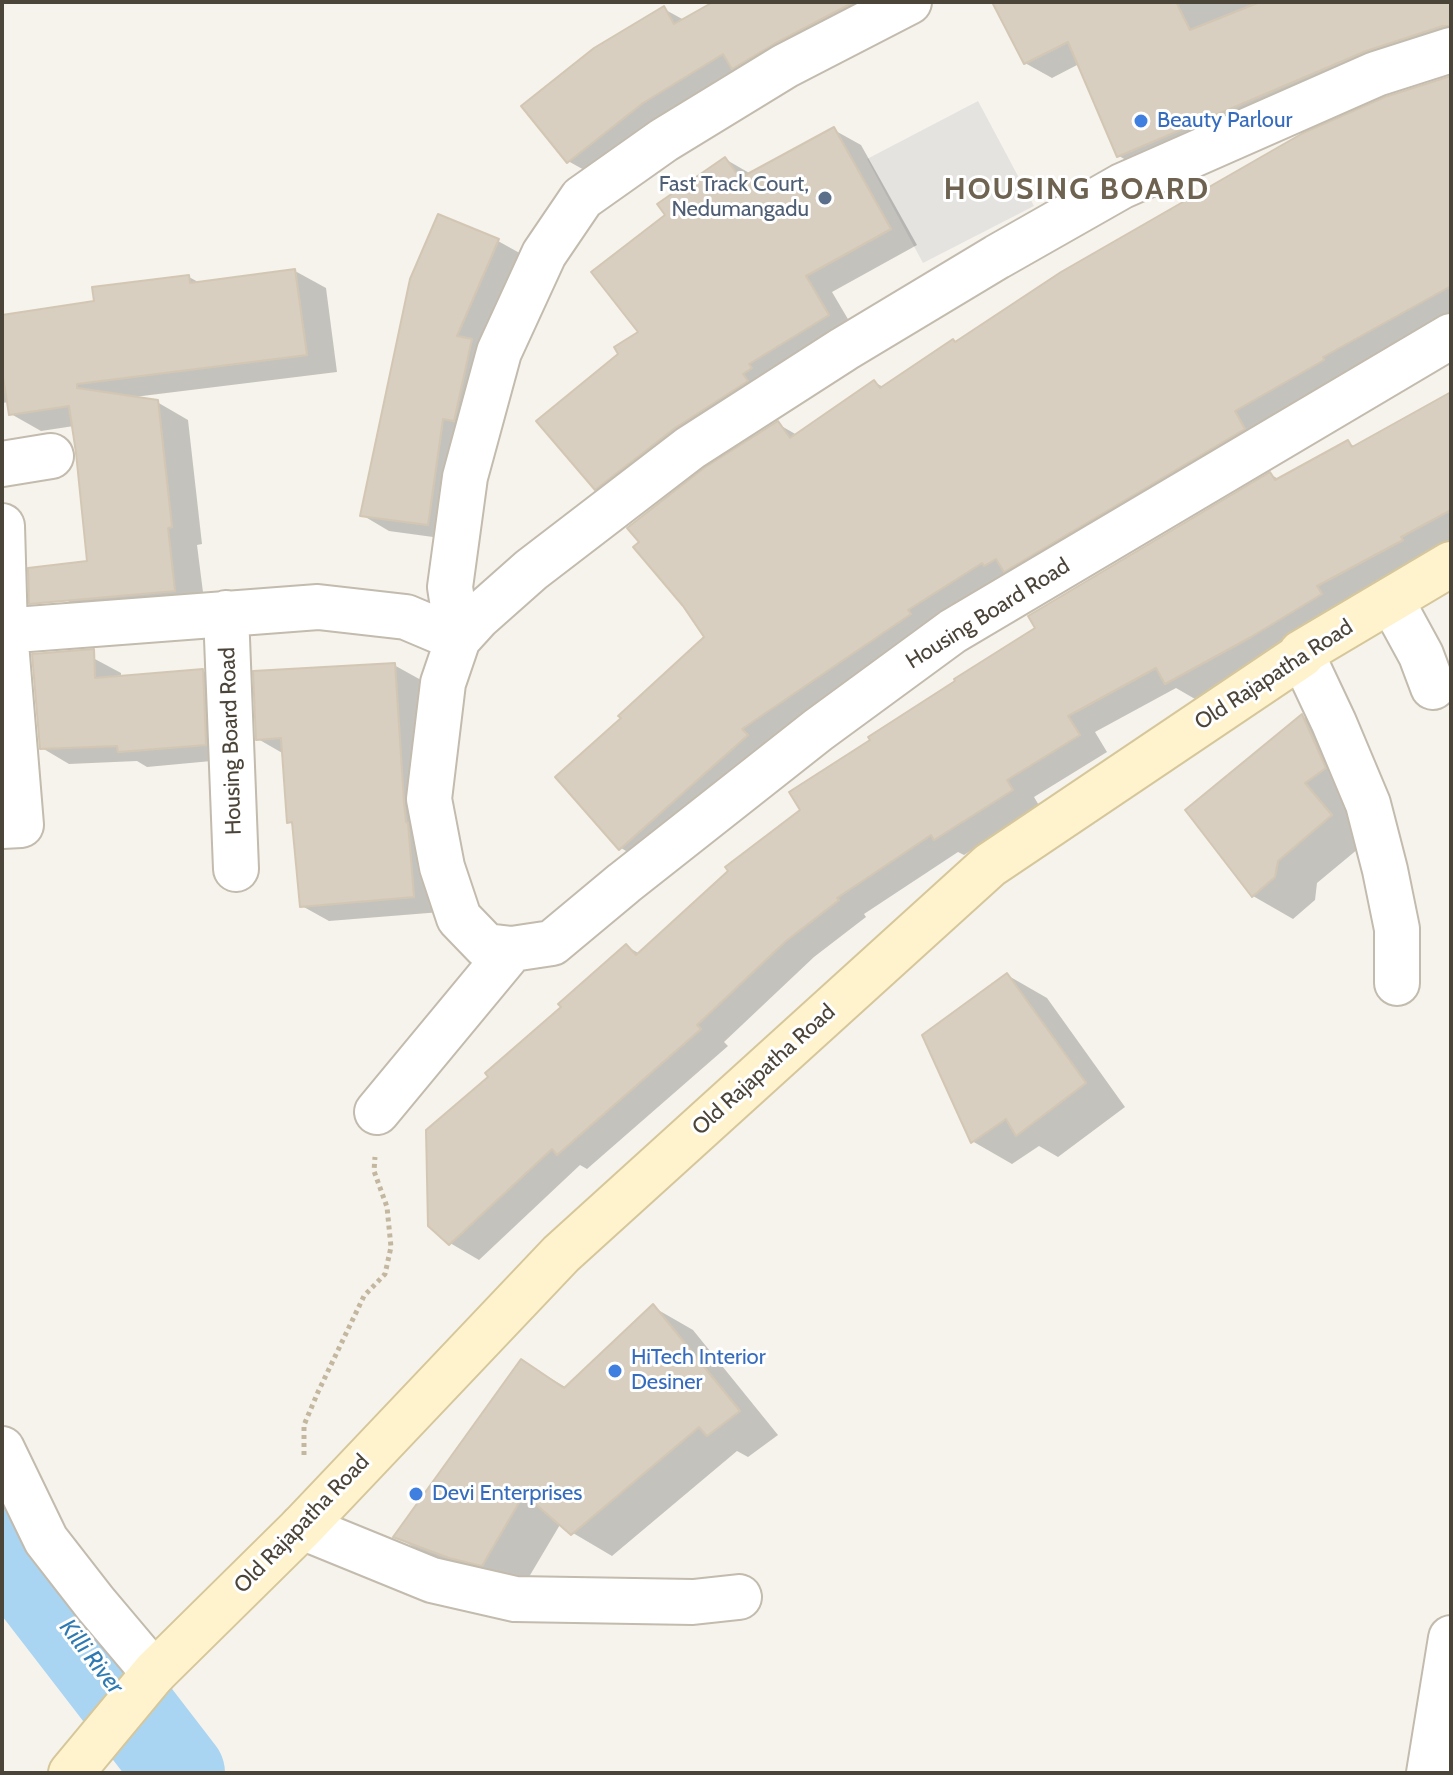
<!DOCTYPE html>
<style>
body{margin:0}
#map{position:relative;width:1453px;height:1775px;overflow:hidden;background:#f6f3ec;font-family:Cabin,sans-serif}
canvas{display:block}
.frame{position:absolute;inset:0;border:4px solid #4b4439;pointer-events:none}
</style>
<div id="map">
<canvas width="1453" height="1775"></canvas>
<div class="frame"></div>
</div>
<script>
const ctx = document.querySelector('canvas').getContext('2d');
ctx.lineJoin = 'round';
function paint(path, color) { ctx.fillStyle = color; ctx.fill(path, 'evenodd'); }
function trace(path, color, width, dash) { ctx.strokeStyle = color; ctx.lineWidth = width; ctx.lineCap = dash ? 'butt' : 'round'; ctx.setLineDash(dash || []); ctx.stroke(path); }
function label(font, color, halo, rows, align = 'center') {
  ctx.font = font + ' Cabin,sans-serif'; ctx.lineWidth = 6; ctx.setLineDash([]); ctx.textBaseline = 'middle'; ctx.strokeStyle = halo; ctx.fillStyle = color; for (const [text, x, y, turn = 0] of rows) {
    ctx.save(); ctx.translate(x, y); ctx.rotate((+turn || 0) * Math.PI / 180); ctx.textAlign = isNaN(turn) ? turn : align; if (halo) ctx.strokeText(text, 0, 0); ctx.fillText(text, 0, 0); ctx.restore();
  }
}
paint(new Path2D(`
 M978 101 1034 206 923 263 867 159Z`), '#e5e3e0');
paint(new Path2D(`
 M717 2H909L595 176 568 161 664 9 684 20Z
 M994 2H1451V47L1145 171 1119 156 1079 64 1052 78 1025 63Z
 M1451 78V315L648 864 621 848 623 718 707 638 778 424 797 435 874 382 885 388 957 343Z
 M834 130 861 145 917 245 832 292 855 331 623 504 596 488 620 354 640 332 668 215 725 159 751 174Z
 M498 241 525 256 455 540 389 531 362 515Z
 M295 271 326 288 337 372 134 397 157 402 188 420 202 544 197 545 205 608 97 618 66 600 89 563 74 426 41 431 11 414 9 402 2 403V317L96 302 189 277 200 283Z
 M1451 394V541L1428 553 1280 652 1195 699 1176 688 1095 732 1107 752 1034 797 1040 807 964 855 958 852 864 914 866 917 814 957 724 1042 728 1046 587 1169 580 1165 479 1260 450 1243 491 1077 626 946 640 954 1038 629 1270 474 1280 480 1348 443 1356 447Z
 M93 658 121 673V678L203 671 230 686 233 759 147 767 137 761 69 764 42 748Z
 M394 665 421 680 441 912 329 921 302 906 294 825 289 822 284 754 258 739Z
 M1302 716 1342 739 1365 791 1343 806 1370 839 1317 883 1315 900 1293 919 1253 896Z
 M1007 975 1047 998 1125 1107 1058 1157 1039 1146 1012 1164 972 1141Z
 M653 1307 693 1330 778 1435 748 1457 737 1451 612 1556 573 1533 561 1523 523 1587 435 1559 396 1537 521 1361 567 1388Z`), '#0003');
trace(new Path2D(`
 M2 1542 180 1773`), '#a9d4f2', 90);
const building = new Path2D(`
 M713 2H854L774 44 732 69 723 54 643 103 567 163 521 106 594 48 664 6 674 24Z
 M992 2H1176L1190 30 1260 2H1451V26H1443L1366 51 1117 157 1068 42 1024 64Z
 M1451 76V286L1323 357 1324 360 1235 411 1245 429 1004 572 996 559 984 566 982 563 908 610 911 614 742 729 748 735 619 850 555 777 621 718 618 716 704 637 683 606 633 547 639 542 627 528 704 468 778 421 790 438 874 380 880 388 953 339 955 342 1061 272 1303 133 1385 97Z
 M834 127 891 229 806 276 829 315 749 364 752 368 743 374 748 381 675 428 595 490 536 421 618 354 614 347 638 332 591 272 665 215 657 204 725 157 740 178Z
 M438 214 499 239 457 336 472 339 454 421 443 419 428 525 360 516 410 279Z
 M295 269 307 355 77 384V388L158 400 172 527 168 528 175 591 29 604 28 568 87 561 76 453 69 406 9 415 2 370V315L94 301 92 287 189 275 190 283Z
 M1451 392V510L1401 537 1403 540 1317 586 1322 594 1251 637 1165 684 1156 668 1068 716 1080 735 1007 780 1013 790 934 840 931 835 837 898 839 900 786 941 697 1025 701 1029 557 1155 552 1149 449 1245 428 1226 426 1130 488 1077 485 1073 561 1007 558 1004 626 944 636 955 728 871 725 867 800 810 789 792 870 740 868 737 955 681 954 679 1035 628 1028 616 1270 472 1275 480 1348 440 1352 447Z
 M94 649 95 678 203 669 206 745 118 752 117 746 40 749 32 654Z
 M395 663 404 803 406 822 408 823 414 897 300 907 292 822 287 823 281 738 256 740 253 671Z
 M1302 714 1326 768 1305 783 1332 815 1278 861 1275 877 1252 897 1185 810Z
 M1007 973 1086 1083 1016 1136 1006 1119 971 1143 922 1035Z
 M653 1304 740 1411 707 1436 699 1427 571 1535 524 1494 482 1566 449 1558 393 1537 521 1359 564 1388Z`);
paint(building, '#d8cfc1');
trace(building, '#d3c7b4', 2);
const street = new Path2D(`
 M1451 50 1376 74 1122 186 997 257 844 349 690 448 531 570 478 617 458 639 443 683 429 799 442 867 459 918 486 946 512 949 552 943 624 883 818 730 953 631 1451 336
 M2 464 51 456
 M2 526 5 631 21 825 2 826
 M1391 600 1421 655 1433 687
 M226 613 236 869
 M2 631 318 607 406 617 458 639
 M458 639 450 587 465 477 499 352 544 254 582 198 664 140 785 66 909 2
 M1302 655 1334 723 1368 804 1385 870 1397 929V983
 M377 1112 512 949
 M2 1449 46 1540 95 1603 154 1673
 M302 1527 432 1580 515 1599 693 1602 739 1597
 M1429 1773 1451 1638`);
const secondary = new Path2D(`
 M71 1773 154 1673 302 1527 561 1254 990 865 1302 655 1301 653 1451 564`);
trace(street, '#c2bbae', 48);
trace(secondary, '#d6c79b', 48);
trace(new Path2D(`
 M304 1455V1425L318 1392 364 1296 385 1274 391 1247 387 1207 374 1171 375 1157`), '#c4b79f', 5, [4, 4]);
trace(street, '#fff', 44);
trace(secondary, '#fff3cd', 44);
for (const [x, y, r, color] of [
 [1141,121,8,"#3f7fe0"],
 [825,198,8,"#5c6f8a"],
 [615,1371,8,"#3f7fe0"],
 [416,1494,8,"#3f7fe0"]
]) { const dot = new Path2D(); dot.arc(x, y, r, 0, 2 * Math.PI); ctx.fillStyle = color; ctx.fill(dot); trace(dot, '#fff', 3); }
label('22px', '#366cbe', '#fff', [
 ["Beauty Parlour",1157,121],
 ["HiTech Interior",631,1358],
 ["Desiner",631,1383],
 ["Devi Enterprises",432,1494]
], 'left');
label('22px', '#4e5e75', '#fff', [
 ["Fast Track Court,",809,185],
 ["Nedumangadu",809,210]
], 'right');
label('22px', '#4b4439', '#fff', [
 ["Housing Board Road",988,614,-32],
 ["Old Rajapatha Road",1274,675,-33],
 ["Housing Board Road",231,741,-92],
 ["Old Rajapatha Road",764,1070,-42],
 ["Old Rajapatha Road",302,1524,-46]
]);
label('italic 24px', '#2e7ab2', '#fff', [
 ["Killi River",91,1657,52]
]);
ctx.letterSpacing = '2px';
label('bold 30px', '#6e6250', '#fff', [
 ["HOUSING BOARD",1077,190]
]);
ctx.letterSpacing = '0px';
</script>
